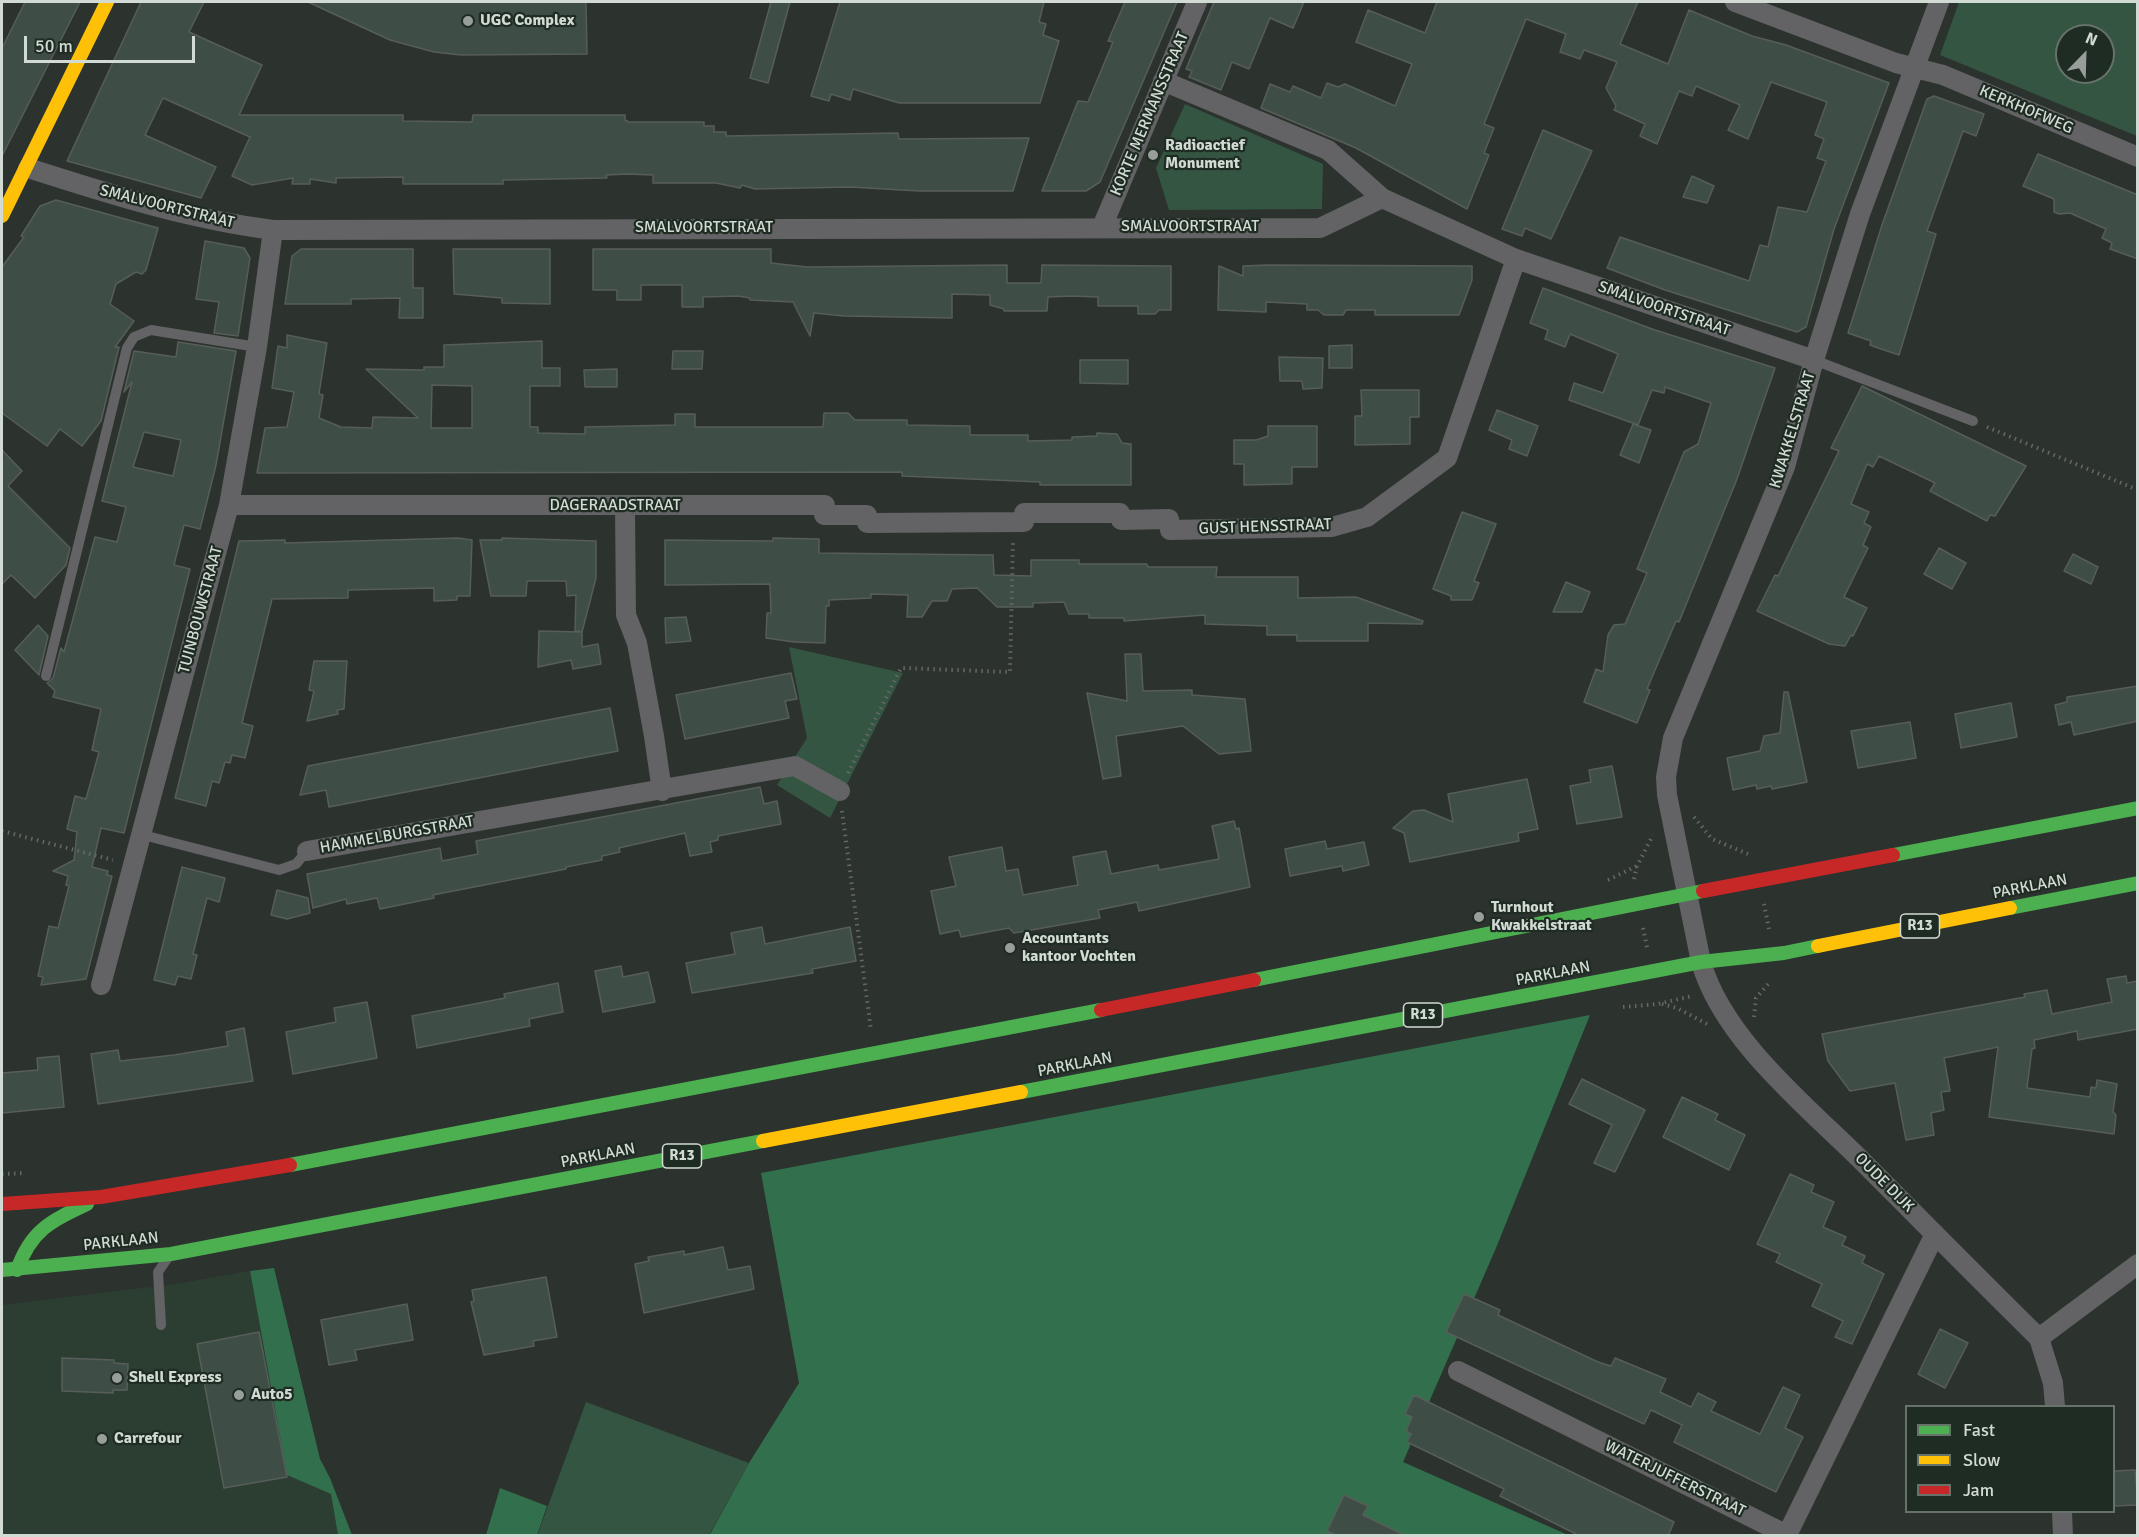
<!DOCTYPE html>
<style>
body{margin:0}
#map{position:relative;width:2139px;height:1537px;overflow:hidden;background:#2c322e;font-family:Signika,sans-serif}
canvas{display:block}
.frame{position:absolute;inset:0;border:3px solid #d2dad4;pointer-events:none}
.legend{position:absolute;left:1905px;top:1405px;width:210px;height:108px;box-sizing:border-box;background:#1f2c23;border:2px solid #67726a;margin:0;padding:8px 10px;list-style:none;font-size:18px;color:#d2dad4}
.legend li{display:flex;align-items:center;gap:12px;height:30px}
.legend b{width:30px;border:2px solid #67726a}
.north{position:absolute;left:2055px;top:24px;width:60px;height:60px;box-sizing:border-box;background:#1f2c23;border:2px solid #67726a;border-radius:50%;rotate:23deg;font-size:16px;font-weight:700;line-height:24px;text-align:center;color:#d2dad4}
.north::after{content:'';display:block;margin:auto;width:21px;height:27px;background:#989f9a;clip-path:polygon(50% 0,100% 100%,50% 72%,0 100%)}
.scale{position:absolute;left:24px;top:36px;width:171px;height:27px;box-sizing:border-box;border:3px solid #d2dad4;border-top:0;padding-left:8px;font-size:18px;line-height:21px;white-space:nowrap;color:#d2dad4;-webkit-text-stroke:4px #1f2c23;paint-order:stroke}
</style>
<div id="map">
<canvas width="2139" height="1537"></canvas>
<div class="frame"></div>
<ul class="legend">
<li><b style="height:8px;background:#4caf50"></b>Fast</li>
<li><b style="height:8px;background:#ffc107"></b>Slow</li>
<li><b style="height:8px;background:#c62828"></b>Jam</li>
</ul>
<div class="north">N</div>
<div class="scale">50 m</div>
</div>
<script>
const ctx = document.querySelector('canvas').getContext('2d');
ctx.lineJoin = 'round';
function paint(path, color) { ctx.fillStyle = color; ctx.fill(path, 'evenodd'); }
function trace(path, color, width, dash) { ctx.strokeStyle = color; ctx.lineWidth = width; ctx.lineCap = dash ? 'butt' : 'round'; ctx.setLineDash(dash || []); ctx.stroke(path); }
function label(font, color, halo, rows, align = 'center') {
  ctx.font = font + ' Signika,sans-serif'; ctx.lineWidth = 4.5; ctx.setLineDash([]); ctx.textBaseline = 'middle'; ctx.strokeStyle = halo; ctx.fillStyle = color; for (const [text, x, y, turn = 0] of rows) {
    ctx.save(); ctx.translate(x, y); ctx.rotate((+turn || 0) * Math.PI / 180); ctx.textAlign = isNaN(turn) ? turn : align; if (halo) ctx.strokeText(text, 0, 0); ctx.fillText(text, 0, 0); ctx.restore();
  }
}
paint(new Path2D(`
 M250 1271 287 1475 331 1494 338 1535H2V1305L175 1284Z`), '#2c3e32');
paint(new Path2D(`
 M1959 2H2137V136L1940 55ZM2067 36H2103V72H2067Z
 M1185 104 1323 164 1322 209 1169 210 1156 168Z
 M789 647 903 673 830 818 777 785 807 738Z
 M586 1402 749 1463 709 1535 537 1536Z`), '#345541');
paint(new Path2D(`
 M1590 1015 1496 1248 1403 1462 1568 1535 709 1536 749 1463 799 1383 761 1173Z
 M274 1268 320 1459 330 1478 352 1535H338L331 1494 287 1475 250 1271Z
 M500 1488 547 1506 537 1535H486Z`), '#32704d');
const building = new Path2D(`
 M25 2H80L2 156V48Z
 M141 2H204L189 32 262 65 239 115H403V121L472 122 473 115H625V120L629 122H704V126H714V132H726V136L898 133 899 139 1029 138 1013 191H919L850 187 755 189 742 185 740 188 716 183H653V175L628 174 606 175 607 178 503 180V184H403V177L336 178V183L310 179V184H292L293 178 252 185 232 176 250 137 163 98 145 135 216 167 201 198 67 161Z
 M308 2H586L587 54 461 55 434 52 390 40Z
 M771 2H790L768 83 750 78Z
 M840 2H1044L1039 22 1046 24 1043 35 1059 41 1040 103H899L853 89 850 100 831 94 829 101 811 96Z
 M1125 2H1177L1100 182 1086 191H1042L1078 101 1088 102 1113 42 1108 41Z
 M1214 2H1304L1293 28 1270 18 1249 69 1232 62 1221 90 1189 77 1192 71 1186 69Z
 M1437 2H1638L1620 44 1668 64 1689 10 1752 36 1786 45 1889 83 1834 229 1806 327 1797 332 1665 290 1607 268 1620 237 1749 281 1760 245 1768 247 1778 207 1807 212 1826 161 1817 158 1824 139 1815 135 1827 102 1771 82 1748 139 1728 130 1740 105 1696 86 1692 96 1679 91 1657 144 1640 136 1645 124 1614 110 1616 106 1606 88 1617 62 1584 50 1580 59 1560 52 1566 34 1526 19 1484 124 1494 128 1484 153 1489 155 1467 209 1356 148 1261 108 1270 84 1290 92 1293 86 1321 98 1327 83 1338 87 1345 84 1395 106 1412 64 1356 42 1368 10 1425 33Z
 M1934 96 1984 114 1976 136 1963 131 1927 231 1936 234 1899 355 1878 348 1870 345 1871 341 1848 333 1882 225 1927 99Z
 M1543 130 1592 151 1551 239 1525 228 1522 236 1502 229Z
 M2038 154 2138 195V259L2110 249 2112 243 2102 238 2106 229 2070 213 2059 214 2054 212V199L2023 186Z
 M1692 176 1714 186 1707 203 1683 197Z
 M56 200 158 228 146 270 142 274 136 272 116 284 110 304 134 321 115 347H119L101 421 82 446 60 429 47 446 2 413V267L24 237 21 236 40 206Z
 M205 241 244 248 250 258 238 336 214 333 219 302 196 299Z
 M301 249H413V288H423V318H399L400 298 351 299V304H285L292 256Z
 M453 249H550V304L502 303V298L454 294Z
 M593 249H771V263L807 267 1007 265V283H1041L1042 265 1171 266V310H1159L1155 314H1138V306H1098V297L1072 296 1048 297 1047 311H1004V309L990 305V295L952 294V318L844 316 814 313 810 336 793 302 750 300V298L738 296 703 297V307H682V285H641V300H617V290H593Z
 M1267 265 1472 266V280L1459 315H1375V310H1346L1343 315H1324L1318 310H1307V304L1266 302V312L1218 310 1219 266 1243 276V266Z
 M1543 288 1652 329 1775 368 1737 479 1679 622 1676 621 1647 689 1650 690 1637 723 1584 702 1596 669 1603 672 1608 635 1614 625 1625 624 1647 573 1637 569 1684 452 1698 444 1711 403 1665 387 1664 393 1652 390 1638 425 1569 400 1574 383 1603 393 1618 354 1570 334 1565 347 1545 339 1548 330 1530 323Z
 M287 335 327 343 319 394 323 395 319 418 341 427 372 428 373 417 418 418 366 369 424 370V367H444V345L542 341V368H560V386H530V427H538V433L585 434V427L675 425V414H695V427H823L824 413H848L855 420H907V425L970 426V435H1028V441L1072 440V437L1097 436V433L1117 434 1122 443 1131 444V485H1040V482L902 476V472L257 473 265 428 287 427 294 392 272 388 278 346 287 348ZM432 385 472 386V428H431Z
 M178 342 236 351 216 465 200 529 184 525 174 565 190 569 124 833 101 828 92 867 108 871 107 875 112 876 86 979 41 985 43 977 38 976 49 926 58 928 69 886 66 885 68 876 53 871 74 860 77 832 67 829 75 796 86 799 99 752 92 750 101 709 53 697 55 691 47 683 53 678 61 648 64 652 95 537 117 542 126 507 102 501 132 382 124 392 134 351 176 357ZM144 432 181 440 173 476 133 467Z
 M1352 345V368H1329V346Z
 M673 351H703L702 369H672Z
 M1279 357 1323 358 1322 388 1303 389 1302 381H1280Z
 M1080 360H1128V384L1080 383Z
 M617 369V387H585L584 370Z
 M1862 386 2026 466 1995 516 1990 515 1987 521 1930 491 1935 483 1879 456 1873 467 1867 464 1851 504 1869 512 1864 523 1871 527 1863 545 1868 548 1844 597 1867 608 1853 636 1851 635 1845 646 1829 644 1757 611 1775 575 1778 576 1839 451 1831 448Z
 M1361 390H1419V417H1410V444L1355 445V416H1362Z
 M1497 410 1538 426 1527 456 1509 449 1512 440 1489 430Z
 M1633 424 1651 430 1639 463 1620 455Z
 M1268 426H1317V467H1292V484L1244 485V464H1234V440H1256L1268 436Z
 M2 450 22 471 8 486 70 548 66 565 35 598 11 575 2 584Z
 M1462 512 1496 524 1474 581 1479 583 1472 600H1451V596L1433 589Z
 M458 538 472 540 470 596H457V600L434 601V588L348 590V598L272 599 242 723 253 726 245 758 232 755 230 763 225 762 219 783 212 781 206 806 175 798 239 541 285 540V543Z
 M502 538 596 541V578L582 632 575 631 576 595 567 596 566 581H527L526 596H491L480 540H502Z
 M773 538 819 539V553L993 555 994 575 1031 576V560H1079V564H1147L1148 567H1217L1216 577H1298V598L1356 597 1423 621 1422 624 1368 623V641H1297V635H1267V626L1205 624V615L1124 621V618H1089V614H1069L1064 602 1033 603V607H997L977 588 952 589 947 601H932L922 617H907L908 595 871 594V598L829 600V606H826L825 643 794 642 766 638 767 613H771L770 584 665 585V540L773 541Z
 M1939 548 1966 563 1952 589 1924 574Z
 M2073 554 2098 567 2091 584 2064 571Z
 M1566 582 1590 592 1582 612H1553Z
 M686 617 691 641 666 643 665 618Z
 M38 625 48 636 39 675 15 650Z
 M539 631 582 632V647L598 644 601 664 573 669 571 660 538 667Z
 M1125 654H1141L1143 691 1192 690V695L1245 699 1251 751 1219 754 1183 726 1116 736 1121 776 1103 779 1087 693 1127 701Z
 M314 661H347L344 709 337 710 338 714 307 721 314 691 309 690Z
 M791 673 797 699 785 701 789 718 685 739 676 695Z
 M2138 686V721L2074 735 2071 722 2059 725 2055 705 2067 702V697Z
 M1784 692H1788L1807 782 1772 789 1771 786 1757 789 1756 785 1733 790 1727 758 1760 751 1764 736 1780 733Z
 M2011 703 2017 737 1961 748 1955 714Z
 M610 708 618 751 329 807 326 790 300 795 308 766Z
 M1910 722 1916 758 1858 768 1851 731Z
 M1612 766 1622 817 1577 824 1570 786 1591 782 1589 770Z
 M1527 779 1538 829 1518 833 1519 841 1410 862 1404 833 1393 828 1413 811 1424 810 1453 822 1448 794Z
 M760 787 764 804 777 801 781 824 718 836V840L710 842 712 852 690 856 685 833 619 848 620 852 602 856V860L566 867V869L433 895 434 898 380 909 377 898 347 904 346 899 313 908 307 874 440 848 442 861 478 854 476 841Z
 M1234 821 1236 829 1239 828 1250 887 1139 911 1137 902 1098 910 1100 918 1014 933 1009 928 961 937 959 930 940 934 931 891 956 886 949 857 1002 847 1006 871 1018 869 1023 895 1078 885 1073 857 1106 851 1111 874 1158 865 1159 870 1219 859 1212 826Z
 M1325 841 1327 849 1364 842 1369 865 1343 871 1342 866 1290 876 1285 849Z
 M182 867 225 878 219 902 207 898 193 954 197 955 191 979 178 976 175 985 154 980Z
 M277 890 308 898 310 913 287 919 271 915Z
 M762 927 765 944 850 927 856 961 812 969 813 973 692 993 686 963 735 954 731 933Z
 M621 966 623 977 648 972 655 1002 603 1012 595 971Z
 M2126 976 2127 983 2138 981V1029L2078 1040 2077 1031 2034 1040 2035 1048 2032 1049 2027 1088 2090 1097 2091 1087 2096 1088 2097 1080 2117 1084 2113 1112 2116 1115 2114 1134 1989 1117 1998 1047 1944 1058 1950 1091 1941 1092 1944 1110 1931 1113 1934 1135 1906 1140 1895 1083 1850 1091 1828 1061 1822 1034 2025 997 2024 994 2047 990 2052 1014 2112 1002 2107 979Z
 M558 983 563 1012 529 1019 530 1026 417 1048 412 1016 505 998 504 994Z
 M367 1002 377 1058 293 1074 286 1032 336 1022 334 1008Z
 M244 1028 253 1081 98 1104 91 1054 118 1050 120 1061 174 1055 228 1046 226 1032Z
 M59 1056 64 1107 2 1113V1073L38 1070 37 1058Z
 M1582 1079 1645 1110 1615 1172 1594 1163 1612 1125 1569 1104Z
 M1682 1097 1718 1114 1715 1120 1745 1135 1729 1170 1663 1137Z
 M1790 1174 1814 1185 1811 1192 1834 1202 1823 1227 1846 1237 1842 1245 1865 1256 1862 1263 1884 1274 1852 1344 1835 1337 1843 1321 1812 1306 1822 1284 1776 1262 1780 1254 1757 1244Z
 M723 1247 728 1270 750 1266 754 1289 644 1313 635 1264 649 1261 648 1257 684 1251V1255Z
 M546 1277 557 1337 533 1341 534 1346 484 1355 471 1302 474 1301 472 1290Z
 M1464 1294 1500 1310 1498 1315 1598 1362 1611 1366 1615 1358 1666 1379 1660 1392 1691 1407 1698 1393 1716 1402 1711 1411 1760 1434 1783 1387 1800 1395 1785 1428 1803 1437 1776 1492 1674 1442 1682 1425 1651 1410 1644 1424 1446 1332Z
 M407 1304 413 1340 355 1350 357 1360 329 1365 321 1320Z
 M1940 1329 1968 1343 1945 1388 1918 1374Z
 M259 1332 287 1477 224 1488 197 1344Z
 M62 1358 114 1360V1363L128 1364 127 1390H113V1393L62 1391Z
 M1414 1395 1674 1522 1668 1536H1580L1500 1496 1504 1489 1407 1442 1411 1434 1406 1431 1412 1417 1405 1414Z
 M2135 1470 2138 1505 2114 1506V1471Z
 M1344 1495 1368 1506 1363 1515 1406 1536H1338L1327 1531Z`);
paint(building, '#3e4e46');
trace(building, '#575d59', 1.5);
trace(new Path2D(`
 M1987 427 2138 490
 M848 773 901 668 1010 672 1013 541
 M842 811 871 1030
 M1694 817 1712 839 1748 854
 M2 831 113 860
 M1634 879 1637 866 1653 835
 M1608 880 1637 866
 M1764 904 1769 929
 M1643 928 1647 947
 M1662 1004 1677 1008 1707 1024
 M1623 1007 1658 1004 1692 996
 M1754 1017 1756 998 1770 982
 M2 1174 24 1173`), '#666767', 4, [1.5, 4.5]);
trace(new Path2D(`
 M1814 360 1973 421
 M46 676 127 348 134 337 151 330 257 347
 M143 835 279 870 296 864 307 851
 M161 1325 158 1272 167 1259`), '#636264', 10);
trace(new Path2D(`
 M1735 2 1896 63 1943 75 2138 157
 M1939 2 1860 214 1814 360 1785 467 1673 738 1666 777 1667 795 1701 962C1723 1040 1809 1108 1865 1164 1923 1222 1981 1281 2039 1338L2053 1383 2055 1406
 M1163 81 1328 150 1382 198 1516 259 1814 360
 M28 168C109 194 188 219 273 230L1320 228 1382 198
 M1102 227 1197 2
 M229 505H825L824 515H867V523L1024 522V513H1120L1121 520 1169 519 1170 530 1332 527 1367 517 1447 458 1516 259
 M625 506 626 615 637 643 654 736 662 791
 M307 851 795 766 840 791
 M101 985 229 505 257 347 273 230
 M2039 1338 2138 1264
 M1458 1371 1787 1535 1935 1234
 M2062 1512 2063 1536`), '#636264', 20);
trace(new Path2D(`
 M1893 855 2138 808
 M2010 908 2138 883
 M1254 980 1703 891
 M1021 1092 1701 962 1784 953 1818 946
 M290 1165 1101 1010
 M2 1270 171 1254 763 1141
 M17 1270C31 1230 51 1221 87 1204`), '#4caf50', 14);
trace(new Path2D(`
 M2 216 107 2
 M1818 946 2010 908
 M763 1141 1021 1092`), '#ffc107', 14);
trace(new Path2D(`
 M1703 891 1893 855
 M1101 1010 1254 980
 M2 1204 101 1197 290 1165`), '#c62828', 14);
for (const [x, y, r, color] of [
 [468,21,6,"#989f9a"],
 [1153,155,6,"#989f9a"],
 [1479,917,6,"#989f9a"],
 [1010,948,6,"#989f9a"],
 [117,1378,6,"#989f9a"],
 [239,1395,6,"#989f9a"],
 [102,1439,6,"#989f9a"]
]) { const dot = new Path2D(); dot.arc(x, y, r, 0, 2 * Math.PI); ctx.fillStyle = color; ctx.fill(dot); trace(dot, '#1f2c23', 2); }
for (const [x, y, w] of [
 [1920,926,39],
 [1423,1015,39],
 [682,1156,39]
]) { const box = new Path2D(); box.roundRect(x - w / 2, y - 12, w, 24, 4.5); ctx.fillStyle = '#1f2c23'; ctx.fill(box); trace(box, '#d2dad4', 1.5); }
label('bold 15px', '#d2dad4', null, [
 ["R13",1920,926],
 ["R13",1423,1015],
 ["R13",682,1156]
]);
label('bold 16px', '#d2dad4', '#1f2c23', [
 ["UGC Complex",480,21],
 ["Radioactief",1165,146],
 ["Monument",1165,164],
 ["Turnhout",1491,908],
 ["Kwakkelstraat",1491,926],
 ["Accountants",1022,939],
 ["kantoor Vochten",1022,957],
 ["Shell Express",129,1378],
 ["Auto5",251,1395],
 ["Carrefour",114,1439]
], 'left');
label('16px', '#d2dad4', '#1f2c23', [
 ["KERKHOFWEG",2026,110,23],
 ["KORTE MERMANSSTRAAT",1150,114,-67],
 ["SMALVOORTSTRAAT",167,207,14],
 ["SMALVOORTSTRAAT",1190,227],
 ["SMALVOORTSTRAAT",704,228],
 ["SMALVOORTSTRAAT",1664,309,19],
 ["KWAKKELSTRAAT",1793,430,-73],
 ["DAGERAADSTRAAT",615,506],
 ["GUST HENSSTRAAT",1265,527,-2],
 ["TUINBOUWSTRAAT",201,610,-75],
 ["HAMMELBURGSTRAAT",397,835,-10],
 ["PARKLAAN",2030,887,-11],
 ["PARKLAAN",1553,974,-11],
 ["PARKLAAN",1075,1065,-11],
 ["PARKLAAN",598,1156,-11],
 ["OUDE DIJK",1884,1183,45],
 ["PARKLAAN",121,1242,-6],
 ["WATERJUFFERSTRAAT",1675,1479,26]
]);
</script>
